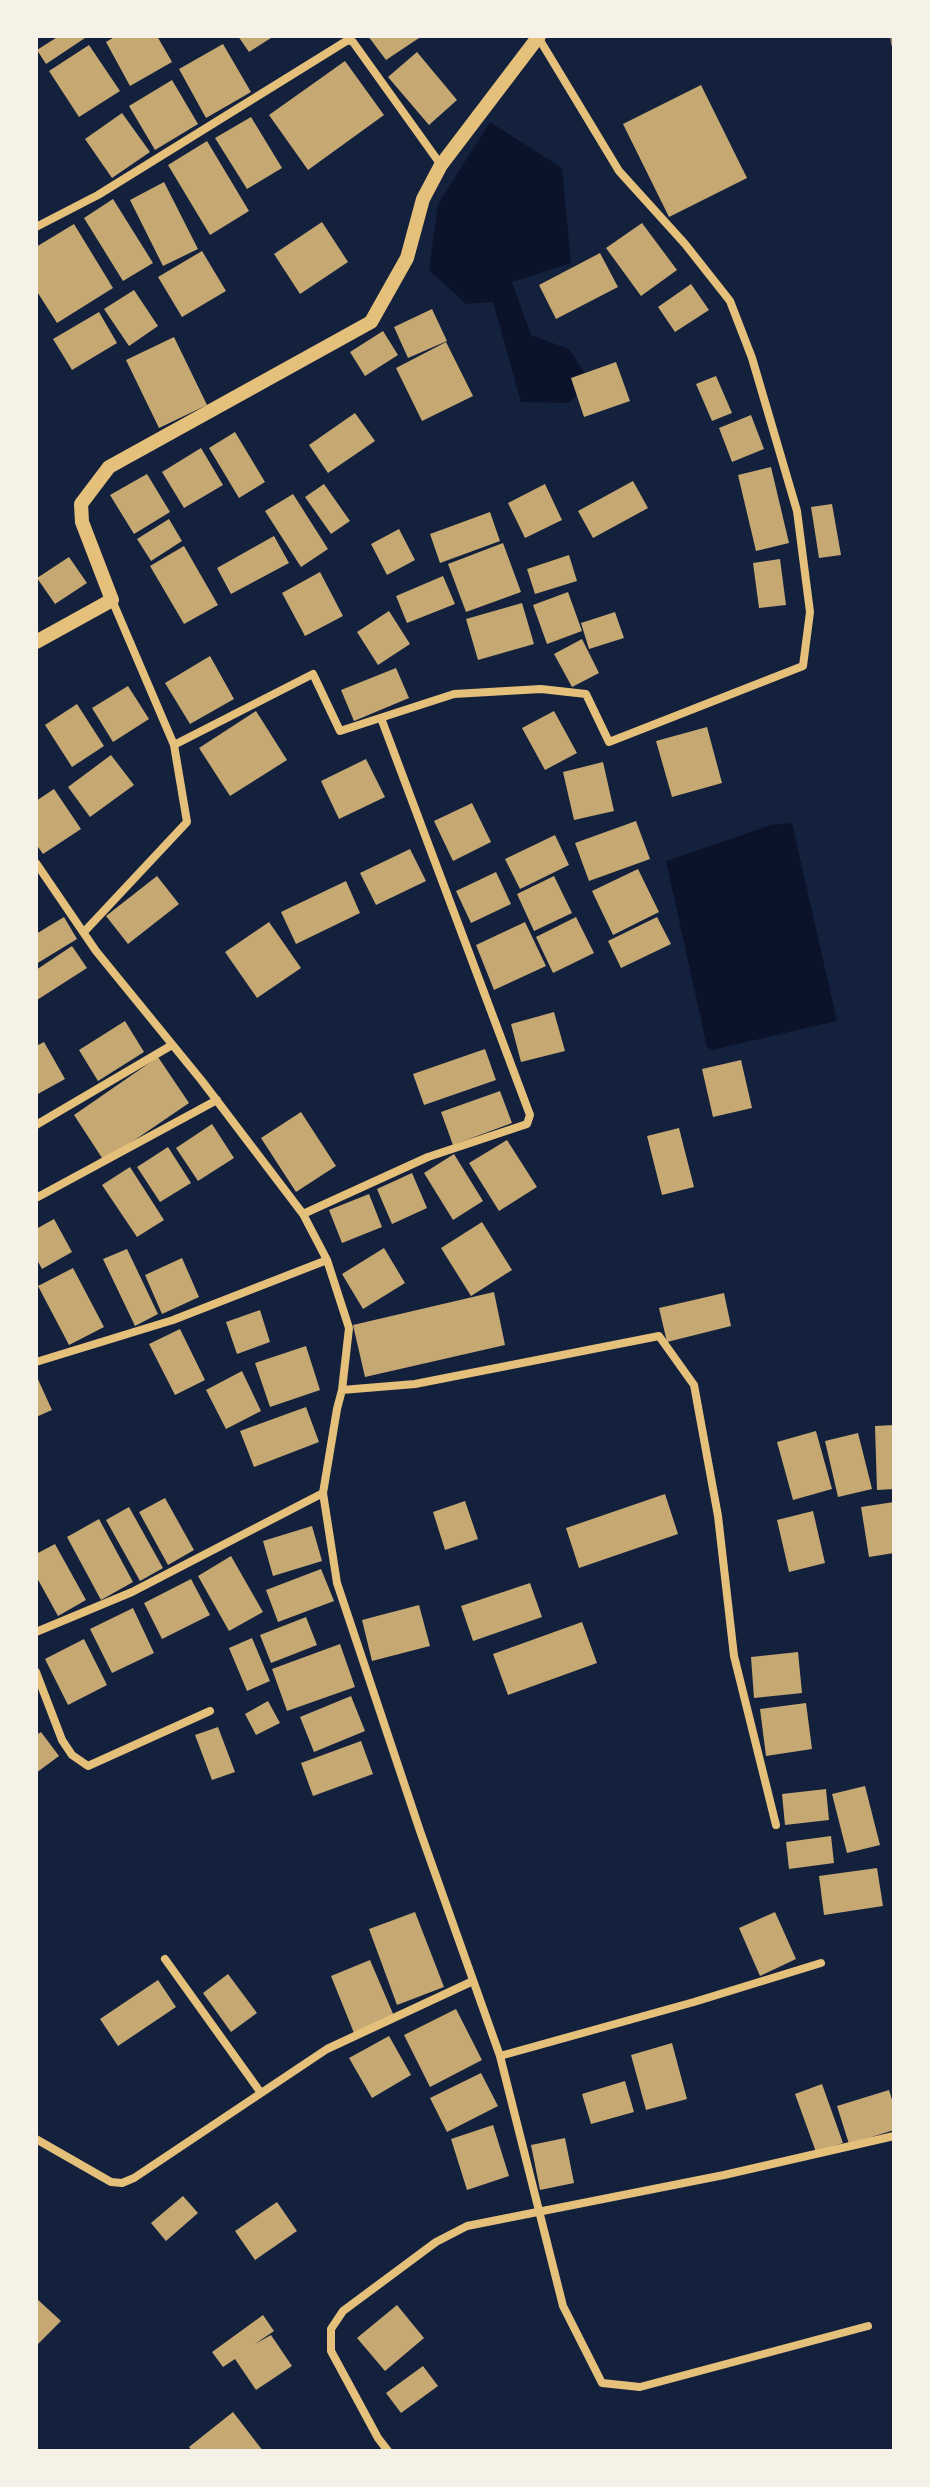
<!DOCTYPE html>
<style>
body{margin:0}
#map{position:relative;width:930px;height:2487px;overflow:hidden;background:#14213d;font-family:Merriweather,serif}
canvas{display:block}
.frame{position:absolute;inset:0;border:38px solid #f6f1e7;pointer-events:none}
</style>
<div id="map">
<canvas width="930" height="2487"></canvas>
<div class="frame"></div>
</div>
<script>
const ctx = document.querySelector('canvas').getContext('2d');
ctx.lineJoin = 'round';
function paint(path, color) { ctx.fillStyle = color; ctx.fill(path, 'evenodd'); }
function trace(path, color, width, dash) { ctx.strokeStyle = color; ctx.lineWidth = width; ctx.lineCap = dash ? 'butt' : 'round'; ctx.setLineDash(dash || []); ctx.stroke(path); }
paint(new Path2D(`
 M490 122 562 168 571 263 512 282 531 335 569 349 591 382 569 403 521 402 493 302 466 304 429 270 438 204Z
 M792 823 837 1021 712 1050 707 1047 666 861 771 825Z`), '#0b132b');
paint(new Path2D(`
 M59 36H88L46 64 37 50Z
 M116 36H157L172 62 130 86 106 42Z
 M238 36H274L249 52Z
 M368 36H422L386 60Z
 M223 44 251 92 206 118 179 69Z
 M89 45 120 91 79 117 49 71Z
 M417 52 457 100 429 125 388 77Z
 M345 61 384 115 308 170 269 115Z
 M172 80 198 124 155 150 129 106Z
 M701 85 747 178 669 217 623 124Z
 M122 113 150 152 112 178 85 139Z
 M251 117 282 168 247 189 215 138Z
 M207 141 249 211 210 235 168 165Z
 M164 182 198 249 163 266 130 200Z
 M113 199 153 263 123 281 84 218Z
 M322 222 348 262 300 294 274 254Z
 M642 223 677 270 641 296 606 248Z
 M74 224 113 288 57 323 36 290V247Z
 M202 251 226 291 182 317 158 277Z
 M600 253 618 287 556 319 539 285Z
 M691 284 709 310 675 332 658 307Z
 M134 290 158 326 129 346 104 309Z
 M432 309 447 341 408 358 394 327Z
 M99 312 117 343 72 370 53 339Z
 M383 331 398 355 365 376 350 352Z
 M174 337 207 405 159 428 126 360Z
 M446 342 473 396 422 421 396 368Z
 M616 362 630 401 584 417 571 378Z
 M716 376 732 413 712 421 696 384Z
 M355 413 375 441 328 473 309 445Z
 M751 415 764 449 732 462 719 428Z
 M235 432 265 482 239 498 209 448Z
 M201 448 223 485 184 508 162 472Z
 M771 467 789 543 756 551 738 475Z
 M147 474 170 512 134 534 110 495Z
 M633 481 648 508 593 538 578 511Z
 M324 484 350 521 331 534 305 497Z
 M545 484 562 520 525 538 508 503Z
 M293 494 328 549 301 567 265 511Z
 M832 504 841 555 819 558 811 507Z
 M490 512 500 541 440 563 430 534Z
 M169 519 182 541 151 561 137 539Z
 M399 529 415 560 387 575 371 544Z
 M274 536 289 563 231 594 217 568Z
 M503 543 521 592 466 612 448 564Z
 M184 546 218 605 184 624 150 566Z
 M569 555 577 581 535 594 527 569Z
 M69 557 87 583 55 604 37 578Z
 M780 559 786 605 759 608 753 563Z
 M320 572 343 616 305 636 282 593Z
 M443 576 455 604 407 623 396 596Z
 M568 592 582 631 547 644 533 605Z
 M522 603 534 644 478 660 466 619Z
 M389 611 410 644 378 665 357 632Z
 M615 612 624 638 589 649 581 623Z
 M582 639 599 673 572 687 554 654Z
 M210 656 234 699 190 724 165 683Z
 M396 668 409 698 354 721 341 690Z
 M128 686 149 719 113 742 92 708Z
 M77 704 104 746 72 767 45 725Z
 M256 711 287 760 230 796 199 748Z
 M554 711 577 753 545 770 522 728Z
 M707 727 722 783 672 797 656 741Z
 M111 755 134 785 90 817 68 787Z
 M366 759 385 797 339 819 321 781Z
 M603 762 614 811 574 820 563 772Z
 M54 789 81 829 43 854 36 844V801Z
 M472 803 491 842 453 861 434 821Z
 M636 821 650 859 589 881 575 843Z
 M555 835 569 865 520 889 505 859Z
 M410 849 426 881 376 905 360 873Z
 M638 869 659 912 613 935 592 891Z
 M496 872 511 904 471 923 456 891Z
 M157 876 179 904 128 944 106 916Z
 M554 876 572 913 534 931 517 894Z
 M346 881 360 913 296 944 281 912Z
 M64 917 77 939 36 964V934Z
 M576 917 594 953 553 973 536 937Z
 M657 917 671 944 621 968 608 941Z
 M269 922 301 968 257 998 225 952Z
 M525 922 546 966 494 990 476 945Z
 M72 946 87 968 37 1000 36 970Z
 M554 1012 565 1051 521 1062 511 1024Z
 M125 1021 144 1052 98 1081 79 1050Z
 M44 1042 65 1079 36 1095V1046Z
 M485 1049 496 1080 424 1105 413 1074Z
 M158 1057 189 1103 104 1161 74 1115Z
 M741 1060 752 1108 713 1117 702 1069Z
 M500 1091 512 1123 453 1145 441 1112Z
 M301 1112 336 1166 296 1192 261 1138Z
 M212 1124 234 1158 198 1181 176 1148Z
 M679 1128 694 1187 662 1195 647 1136Z
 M507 1140 537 1187 499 1211 469 1163Z
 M168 1147 191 1183 160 1202 137 1167Z
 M454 1154 483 1201 453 1220 424 1173Z
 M130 1167 164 1220 137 1237 102 1185Z
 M412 1173 427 1208 392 1224 377 1189Z
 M369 1194 382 1227 342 1243 329 1210Z
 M54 1219 72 1252 42 1269 36 1258V1229Z
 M482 1222 512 1270 471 1296 441 1248Z
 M384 1248 405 1283 363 1309 342 1274Z
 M127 1249 158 1314 135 1326 103 1259Z
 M182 1258 199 1297 162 1314 145 1275Z
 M73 1268 104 1327 69 1345 38 1286Z
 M494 1292 505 1345 365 1377 353 1325Z
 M724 1293 731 1326 667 1342 659 1308Z
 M260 1310 270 1342 237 1354 226 1322Z
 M180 1329 205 1380 175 1395 149 1344Z
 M306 1346 320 1390 270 1407 255 1363Z
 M242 1371 261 1411 226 1429 206 1390Z
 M36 1375 52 1410 36 1417Z
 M306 1407 319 1442 254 1467 240 1431Z
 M894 1425V1489L877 1490 875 1426Z
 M816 1431 832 1489 793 1500 777 1442Z
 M858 1433 872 1489 838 1497 825 1441Z
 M665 1494 678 1534 579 1568 566 1528Z
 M165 1498 194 1550 168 1565 139 1512Z
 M465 1501 478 1539 445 1550 433 1512Z
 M894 1502V1553L869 1557 861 1507Z
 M129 1507 163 1568 140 1581 106 1520Z
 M813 1511 825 1563 789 1572 777 1520Z
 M99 1519 133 1582 101 1600 67 1537Z
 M312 1526 322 1561 273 1576 263 1541Z
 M55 1544 86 1600 58 1616 36 1576V1554Z
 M231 1556 263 1612 229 1631 198 1576Z
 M321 1569 334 1601 278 1622 266 1590Z
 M191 1579 210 1615 162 1639 144 1603Z
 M530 1583 542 1617 473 1641 461 1606Z
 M419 1605 430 1646 372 1661 362 1620Z
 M133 1608 154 1653 112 1673 90 1629Z
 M306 1617 317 1645 271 1663 260 1635Z
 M582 1622 597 1663 508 1695 493 1654Z
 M252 1638 270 1681 247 1691 229 1648Z
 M84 1639 107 1685 68 1705 45 1659Z
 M340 1644 355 1687 287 1711 272 1669Z
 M798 1652 802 1693 754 1698 751 1657Z
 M351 1696 365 1731 314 1752 300 1717Z
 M268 1701 280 1723 256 1735 245 1714Z
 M806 1703 812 1749 766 1756 760 1709Z
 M218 1727 235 1772 212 1780 195 1735Z
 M41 1732 59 1756 36 1773V1735Z
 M361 1741 373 1774 313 1796 301 1763Z
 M865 1786 880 1845 847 1853 832 1794Z
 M826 1789 829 1820 785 1825 782 1794Z
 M831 1836 834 1863 789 1869 786 1842Z
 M877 1868 883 1906 824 1915 819 1876Z
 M415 1912 444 1987 397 2005 369 1929Z
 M775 1912 796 1959 760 1976 739 1928Z
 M370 1960 394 2016 354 2033 331 1976Z
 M228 1974 257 2013 231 2032 203 1993Z
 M158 1980 176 2007 118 2046 100 2019Z
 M456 2009 482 2060 430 2087 404 2035Z
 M389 2036 411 2075 372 2098 349 2058Z
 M672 2043 687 2099 646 2110 631 2055Z
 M481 2073 498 2106 447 2132 430 2098Z
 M625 2081 634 2112 591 2124 582 2094Z
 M822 2084 843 2143 816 2152 795 2094Z
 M889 2090 894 2106V2130L849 2144 837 2106Z
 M493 2125 509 2176 467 2190 451 2139Z
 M565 2138 574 2183 540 2190 531 2145Z
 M183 2196 198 2213 166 2241 151 2223Z
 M277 2202 297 2231 255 2260 235 2231Z
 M36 2298 61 2321 36 2346Z
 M397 2305 424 2338 385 2371 357 2338Z
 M263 2315 274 2331 255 2344 271 2335 292 2366 256 2390 235 2359 223 2367 212 2352Z
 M423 2366 438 2386 401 2413 386 2393Z
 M233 2412 263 2451H192L189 2447Z`), '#c6a872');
trace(new Path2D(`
 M36 227 98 195 348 40 353 42 441 165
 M112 600 174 745 313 674 340 731 454 694 541 689 586 694 609 742 803 666 810 612 797 511 752 358 730 301 685 244 619 171 538 37
 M36 863 96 951 202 1081 303 1214 327 1260 349 1328 342 1390 337 1409 323 1493 337 1583 420 1831 500 2056 563 2306 602 2383 640 2387 868 2326
 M84 932 187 822 174 745
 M36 1125 172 1045
 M36 1198 217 1100
 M303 1214 428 1157 527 1124 530 1115 381 718
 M36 1362 173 1320 327 1260
 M342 1390 415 1384 659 1336 694 1385 718 1516 734 1656 776 1825
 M36 1632 132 1592 323 1493
 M36 1672 62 1740 72 1755 88 1766 210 1711
 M165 1959 261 2093
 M500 2056 694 2002 821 1963
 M36 2139 111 2182 122 2183 134 2178 327 2049 473 1981
 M388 2451 378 2438 331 2351V2329L343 2311 436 2242 467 2226 724 2175 894 2136`), '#e5c07b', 8);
trace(new Path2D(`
 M36 642 112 600 82 522 81 504 109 467 371 322 407 258 423 199 441 165 539 36`), '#e5c07b', 14);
trace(new Path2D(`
 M893 36 894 44`), '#918062', 6);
</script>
